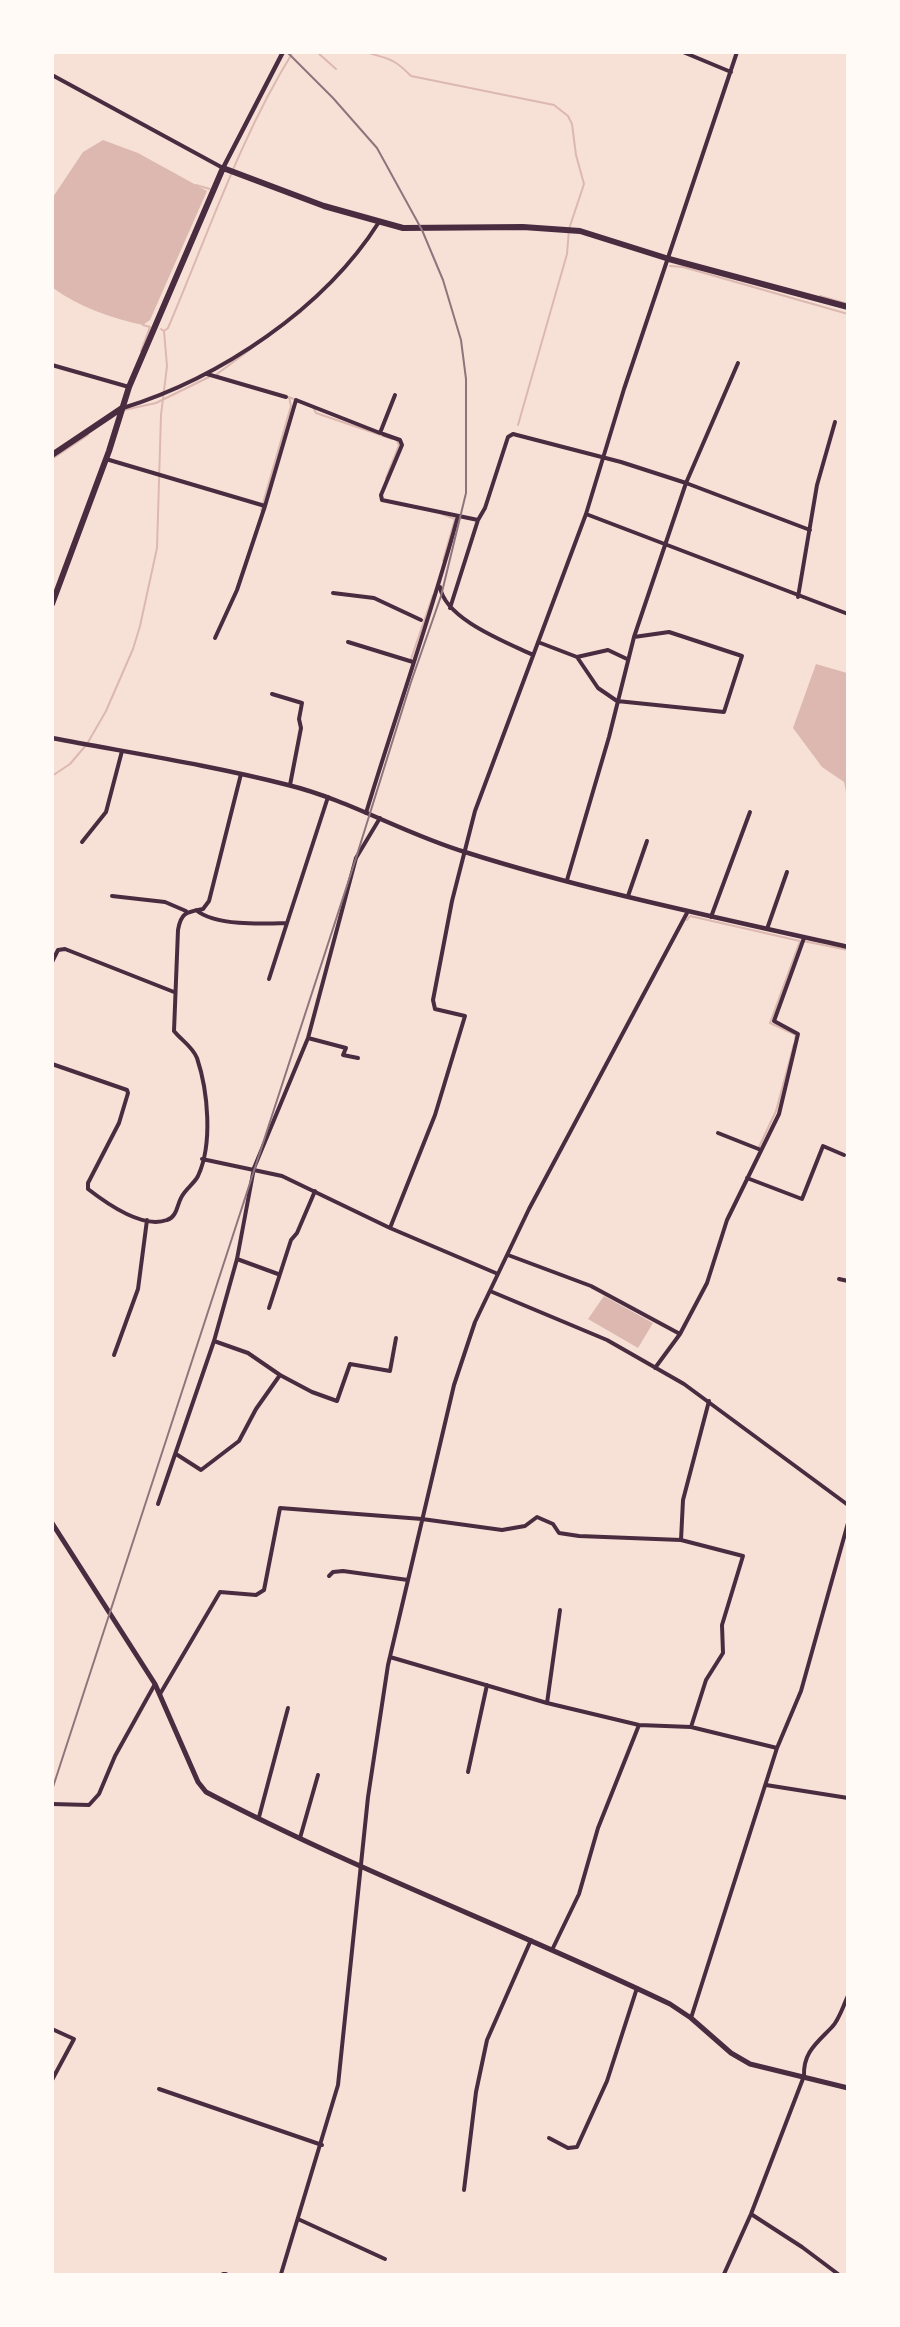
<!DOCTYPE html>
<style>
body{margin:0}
#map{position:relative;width:900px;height:2327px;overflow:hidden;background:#f7e1d7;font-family:"Work Sans",sans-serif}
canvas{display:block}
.frame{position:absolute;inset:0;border:54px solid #fffaf5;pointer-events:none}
</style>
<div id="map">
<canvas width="900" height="2327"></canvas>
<div class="frame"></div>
</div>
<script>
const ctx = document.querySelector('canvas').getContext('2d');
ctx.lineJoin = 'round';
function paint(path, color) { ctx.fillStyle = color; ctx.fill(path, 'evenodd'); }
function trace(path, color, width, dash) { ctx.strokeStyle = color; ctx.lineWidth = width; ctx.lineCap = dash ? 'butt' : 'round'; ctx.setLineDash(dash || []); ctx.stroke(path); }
paint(new Path2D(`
 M103 140 138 153 207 191 150 320 143 325C111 318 79 307 53 288V197L83 152Z
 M816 664 847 673V797L844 782 822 767 793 728Z
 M604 1296 653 1323 638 1348 588 1319Z`), '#dcb8b0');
trace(new Path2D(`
 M317 52 336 69
 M366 52C390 60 392 57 411 76L554 105 568 116 572 124 576 155 584 184 569 229 567 254 518 425
 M196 185 210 189
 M670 266 683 267 848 314
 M820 296 848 304
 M164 331 168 328C208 235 239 139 293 52
 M141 351 150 327 143 325
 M219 377 217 374 301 312
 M285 396 297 400
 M313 407 316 413 392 439
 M124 410 156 403 209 377
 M52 459 88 435
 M386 478 399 445 397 441
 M261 510 291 406 289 397
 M442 514 455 519 443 561
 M411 659 433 595
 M52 776 70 764 87 744 106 711 133 649 140 626 157 548 161 415 167 366 164 331 161 329
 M687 920 690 916 800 941 770 1023 796 1035 795 1038
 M803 941 848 950
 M759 1147 776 1111 794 1044`), '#dcb8b0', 2);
trace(new Path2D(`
 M683 52 731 72
 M52 75 223 168
 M52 365 129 387
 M207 374 286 397
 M123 408C220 378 324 309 379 222
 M383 434 400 440 402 445 381 495 382 500 478 520
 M106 459 265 506 296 400 380 433 395 395
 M586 514 848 614
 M440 587C445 619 506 642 533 655
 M333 593 374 598 421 620
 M798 597 817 485 835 422
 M450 608 478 520 485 508 508 437 513 434 621 462 686 483 810 530
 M215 638 237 590 265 506
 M348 642 413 662
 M538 642 577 657 598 688 617 701 724 712 742 656 669 632 634 637
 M577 657 608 650 627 659
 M272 694 302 703 299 719 301 728 290 785
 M366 813C396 714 431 616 458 516
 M82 842 106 812 122 751
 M567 880 609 737 634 637 686 483 738 363
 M112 896 165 902 186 911
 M628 896 647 841
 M196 910C215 926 262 924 287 923L269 979
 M711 917 750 812
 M287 923 328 797
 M767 929 787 872
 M52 962 58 950 65 949 174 992
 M308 1038 346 1048 343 1055 358 1058
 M52 1064 127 1090 128 1093 119 1123 88 1183V1189C106 1203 143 1229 167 1220 177 1217 177 1205 181 1198 185 1189 194 1184 198 1176 213 1144 208 1091 197 1058 192 1046 181 1040 174 1031L178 930C181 912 187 912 203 909L209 901 241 774
 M718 1133 761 1150
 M202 1159 282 1176 390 1228 498 1274
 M747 1178 802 1199 823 1146 844 1155
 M390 1228 435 1115 465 1016 435 1009 433 1000 452 901 475 811 586 514 624 389 737 52
 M508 1255 591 1286 680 1334
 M237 1259 278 1274
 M839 1279 848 1281
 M490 1291 607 1340 684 1384 848 1505
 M269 1308 291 1240 297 1233 315 1191
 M114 1355 138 1289 147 1220
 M655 1368 680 1334 707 1283 727 1220 779 1114 798 1034 774 1021 804 938
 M280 1375 312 1392 337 1401 350 1364 390 1371 396 1338
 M176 1454 201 1470 239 1441 256 1409 280 1375 248 1353 214 1341
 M158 1504 214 1341 237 1259 254 1168 308 1038 356 858 380 818
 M681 1540 683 1500 709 1401
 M329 1576 333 1572 343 1571 408 1580
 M390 1657 547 1703 639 1725 691 1727 777 1748
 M160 1694 220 1592 256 1595 264 1590 280 1508 422 1519 502 1530 525 1526 537 1517 553 1524 559 1533 579 1536 681 1540 743 1556 722 1625 723 1653 706 1680 691 1727
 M547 1703 560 1610
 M468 1772 487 1685
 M766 1785 848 1798
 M52 1804 89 1805 99 1794 115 1756 155 1684
 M259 1817 288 1708
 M300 1838 318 1775
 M552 1950 579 1894 598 1828 639 1725
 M691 2018 777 1748 801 1691 848 1523
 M52 2029 74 2039 52 2080
 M159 2089 322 2145
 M549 2138 568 2148 577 2147 607 2081 637 1988
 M464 2190 476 2092 487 2040 531 1940
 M751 2214 802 2247 838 2274
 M298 2219 385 2259
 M223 2274H226
 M281 2274 338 2085 368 1797 388 1665 454 1385 475 1322 529 1209 687 913
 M724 2274 751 2214 804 2076C803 2052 817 2043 832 2027 839 2020 843 2006 848 1996`), '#4a2c40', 4);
trace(new Path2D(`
 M223 168 283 52
 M52 738C131 753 210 765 288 785 349 800 405 834 465 852 591 892 720 918 848 947`), '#4a2c40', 4.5);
trace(new Path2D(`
 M52 1523 155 1684 198 1782 206 1792C357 1871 516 1930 670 2004L691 2018 731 2053 750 2064 848 2088`), '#4a2c40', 5);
trace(new Path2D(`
 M52 455 122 408
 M52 604 109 451 129 387 223 168 324 206 403 228 523 227 580 231 669 259 848 307`), '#4a2c40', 6);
trace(new Path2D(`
 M52 1790 356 858 411 682 441 596 466 493V379L461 340 443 280 422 230 377 148 333 98 287 52`), '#8f747c', 2);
</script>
